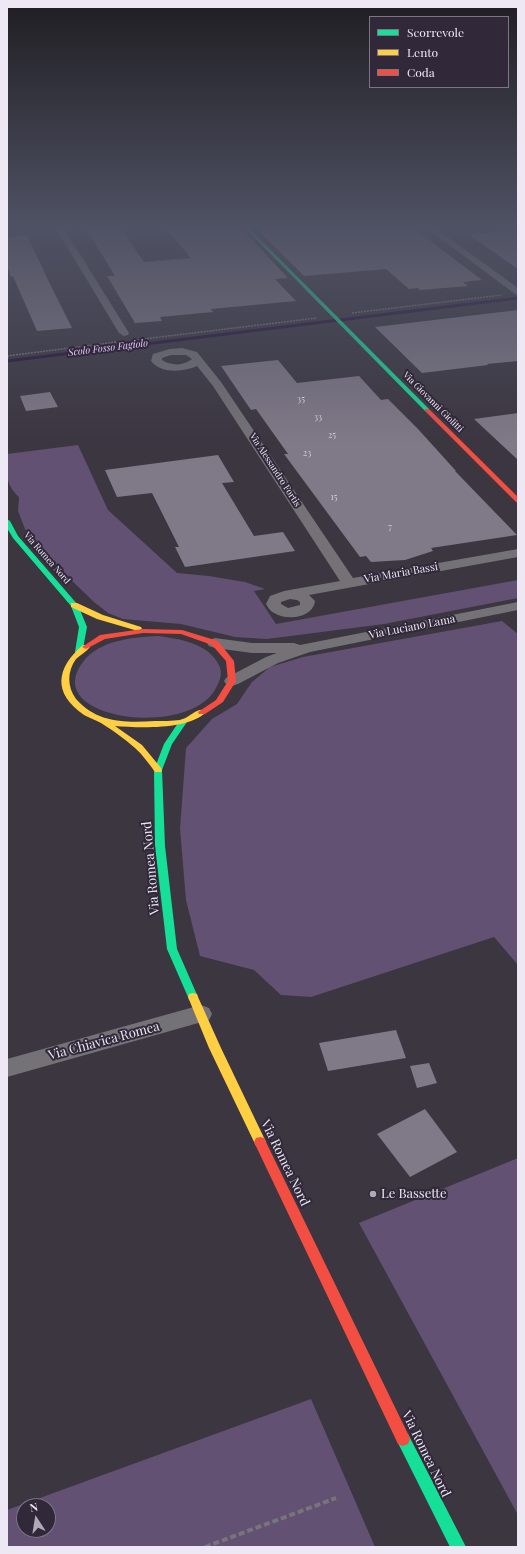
<!DOCTYPE html>
<style>
body{margin:0}
#map{position:relative;width:525px;height:1554px;overflow:hidden;background:#3b3640;font-family:"Playfair Display",serif}
canvas{display:block}
.frame{position:absolute;inset:0;border:8px solid #ede8f4;pointer-events:none}
.legend{position:absolute;left:369px;top:16px;width:140px;height:72px;box-sizing:border-box;background:#31283a;border:1px solid #7c7584;margin:0;padding:5px 7px;list-style:none;font-size:12px;color:#ede8f4}
.legend li{display:flex;align-items:center;gap:8px;height:20px}
.legend b{width:20px;border:1px solid #7c7584}
.north{position:absolute;left:16px;top:1498px;width:40px;height:40px;box-sizing:border-box;background:#31283a;border:1px solid #7c7584;border-radius:50%;rotate:348deg;font-size:11px;font-weight:700;line-height:16px;text-align:center;color:#ede8f4}
.north::after{content:'';display:block;margin:auto;width:14px;height:18px;background:#afaab5;clip-path:polygon(50% 0,100% 100%,50% 72%,0 100%)}
</style>
<div id="map">
<canvas width="525" height="1554"></canvas>
<div class="frame"></div>
<ul class="legend">
<li><b style="height:5px;background:#16e098"></b>Scorrevole</li>
<li><b style="height:5px;background:#ffcf43"></b>Lento</li>
<li><b style="height:5px;background:#f24e42"></b>Coda</li>
</ul>
<div class="north">N</div>
</div>
<script>
const ctx = document.querySelector('canvas').getContext('2d');
ctx.lineJoin = 'round';
function paint(path, color) { ctx.fillStyle = color; ctx.fill(path, 'evenodd'); }
function trace(path, color, width, dash) { ctx.strokeStyle = color; ctx.lineWidth = width; ctx.lineCap = dash ? 'butt' : 'round'; ctx.setLineDash(dash || []); ctx.stroke(path); }
function label(font, color, halo, rows, align = 'center') {
  ctx.font = font + ' "Playfair Display",serif'; ctx.lineWidth = 4; ctx.setLineDash([]); ctx.textBaseline = 'middle'; ctx.strokeStyle = halo; ctx.fillStyle = color; for (const [text, x, y, turn = 0] of rows) {
    ctx.save(); ctx.translate(x, y); ctx.rotate((+turn || 0) * Math.PI / 180); ctx.textAlign = isNaN(turn) ? turn : align; if (halo) ctx.strokeText(text, 0, 0); ctx.fillText(text, 0, 0); ctx.restore();
  }
}
paint(new Path2D(`
 M78 445 108 510 177 573 209 576 245 582 265 589 254 591 276 624 518 580V598L384 624 267 639 235 637 181 624 123 619 108 613 94 602 42 552 25 529 18 511 19 497C4 483 7 472 7 454Z
 M502 621 518 634V965L494 937 311 997 281 995 254 970 200 956 186 900 180 829 186 748 212 719 237 704 252 682 270 667 303 657Z
 M158 636C180 639 208 643 219 665 223 673 220 681 216 688 189 740 39 719 83 662 99 640 134 637 158 636Z
 M518 1158V1515L359 1223Z
 M311 1399 375 1547H7V1510ZM24 1506H48V1530H24Z`), '#625173');
trace(new Path2D(`
 M7 361 518 298`), '#261137', 3);
paint(new Path2D(`
 M85 227H120L144 262 191 258 165 227H240L288 278 275 279 296 301 211 309 213 312 160 317 162 321 135 323 107 276H115Z
 M286 227H412L482 280 463 282 468 286 420 290 418 288 409 289 386 269 304 276 257 229Z
 M518 230V269L469 235Z
 M27 235 49 282 72 328 37 331 13 276 11 277 7 266V237Z
 M518 310V361L487 364 488 365 422 373 375 327Z
 M278 360 297 383 359 376 381 400 388 399 418 429 456 471H455L517 535 431 548 433 551 405 560 371 562 366 556 360 557 284 454H288L256 409 251 410 221 366Z
 M50 392 58 407 26 411 20 396Z
 M518 413V460L474 419Z
 M218 455 234 482 222 483 254 536 283 532 295 551 185 567 175 547H179L152 493 117 497 105 470Z
 M396 1030 406 1058 328 1071 319 1043Z
 M429 1063 437 1083 417 1088 410 1066Z
 M425 1109 457 1152 410 1177 377 1134Z`), '#807987');
trace(new Path2D(`
 M352 313 502 295
 M135 340 317 318
 M7 356 117 342`), '#77757a', 1.5, [2, 1]);
trace(new Path2D(`
 M205 1547 336 1498`), '#77757a', 4, [6, 3]);
paint(new Path2D(`
 M55 227H63L129 333 128 335 124 336 119 333Z
 M425 227H434L518 288V295L515 294Z
 M182 348 197 352 221 382 353 578 518 549V557L309 595 315 601C313 618 287 621 274 613 270 611 268 607 266 604L270 596 284 591 340 581 213 386 197 366C184 372 161 374 151 361L153 354 170 349ZM171 355H186L192 359C184 366 171 366 162 360V358ZM290 599 297 600 300 602V605L288 608 281 604V602Z
 M518 602V610L310 652 278 663 238 684 232 686 226 684 224 681 226 678 266 657 277 653H252L215 648 209 646 207 643 209 640 215 638 252 643H294L300 645Z
 M201 1005 209 1008 212 1014 209 1020 7 1077V1059Z`), '#747277');
paint(new Path2D(`
 M244 227H248L429 409V411H425Z
 M7 519 10 521 18 536 78 605 87 627 82 654H76L75 652 79 627 71 606 13 538 7 528Z
 M183 719 187 722 172 744 162 770 165 846 177 949 198 997 197 1000 193 1001 189 1000 188 997 167 949 155 846 154 770 164 744 180 720Z
 M403 1432 408 1434 466 1547H450L396 1439 398 1434Z`), '#16e098');
paint(new Path2D(`
 M71 603H77L103 615 141 627 142 629 138 631 97 619 71 607Z
 M83 645H86L90 647C86 652 80 655 76 659 67 671 67 687 76 699 97 723 126 723 155 721 163 721 172 721 180 720 189 718 196 708 205 710L206 712C189 730 139 728 115 726L142 745 161 768 162 770 161 772H155C149 764 143 755 135 748 125 739 112 730 101 723 96 720 89 718 84 715 52 693 56 668 83 645Z
 M193 993 197 994 198 997 221 1048 266 1142 264 1146 260 1147 256 1146 209 1048 188 997 189 994Z`), '#ffcf43');
paint(new Path2D(`
 M425 409H429L518 497V503L516 502 425 411Z
 M143 629 182 630 218 641 234 661 236 681 223 702 205 714H199L198 712 216 700 228 681 226 661 212 645 181 634 143 633 105 639 86 649 82 647 100 635Z
 M260 1137 264 1138 408 1434 410 1439 408 1444 403 1446 398 1444 254 1142 256 1138Z`), '#f24e42');
const sky = ctx.createLinearGradient(0, 0, 0, 444);
sky.addColorStop(0, '#201e23');
sky.addColorStop(0.51, '#4f5264');
sky.addColorStop(1, '#4f526400');
ctx.fillStyle = sky;
ctx.fillRect(0, 0, 525, 444);
for (const [x, y, r, color] of [
 [373,1194,4,"#afaab5"]
]) { const dot = new Path2D(); dot.arc(x, y, r, 0, 2 * Math.PI); ctx.fillStyle = color; ctx.fill(dot); trace(dot, '#31283a', 1.5); }
label('9px', '#d2ccd9', null, [
 ["35",301,399],
 ["33",318,417],
 ["25",332,435],
 ["23",307,453],
 ["15",334,497],
 ["7",390,527]
]);
label('9px', '#ede8f4', '#31283a', [
 ["Via Giovanni Giolitti",433,402,45],
 ["Via Alessandro Fortis",275,470,57],
 ["Via Romea Nord",47,558,49]
]);
label('italic 10px', '#e1c4ff', '#31283a', [
 ["Scolo Fosso Fagiolo",108,348,-7]
]);
label('11px', '#ede8f4', '#31283a', [
 ["Via Maria Bassi",401,573,-10],
 ["Via Luciano Lama",412,627,-11]
]);
label('13px', '#ede8f4', '#31283a', [
 ["Via Romea Nord",151,868,-95],
 ["Via Chiavica Romea",104,1041,-15],
 ["Via Romea Nord",285,1163,64],
 ["Via Romea Nord",426,1454,64]
]);
label('13px', '#ede8f4', '#31283a', [
 ["Le Bassette",381,1194]
], 'left');
</script>
